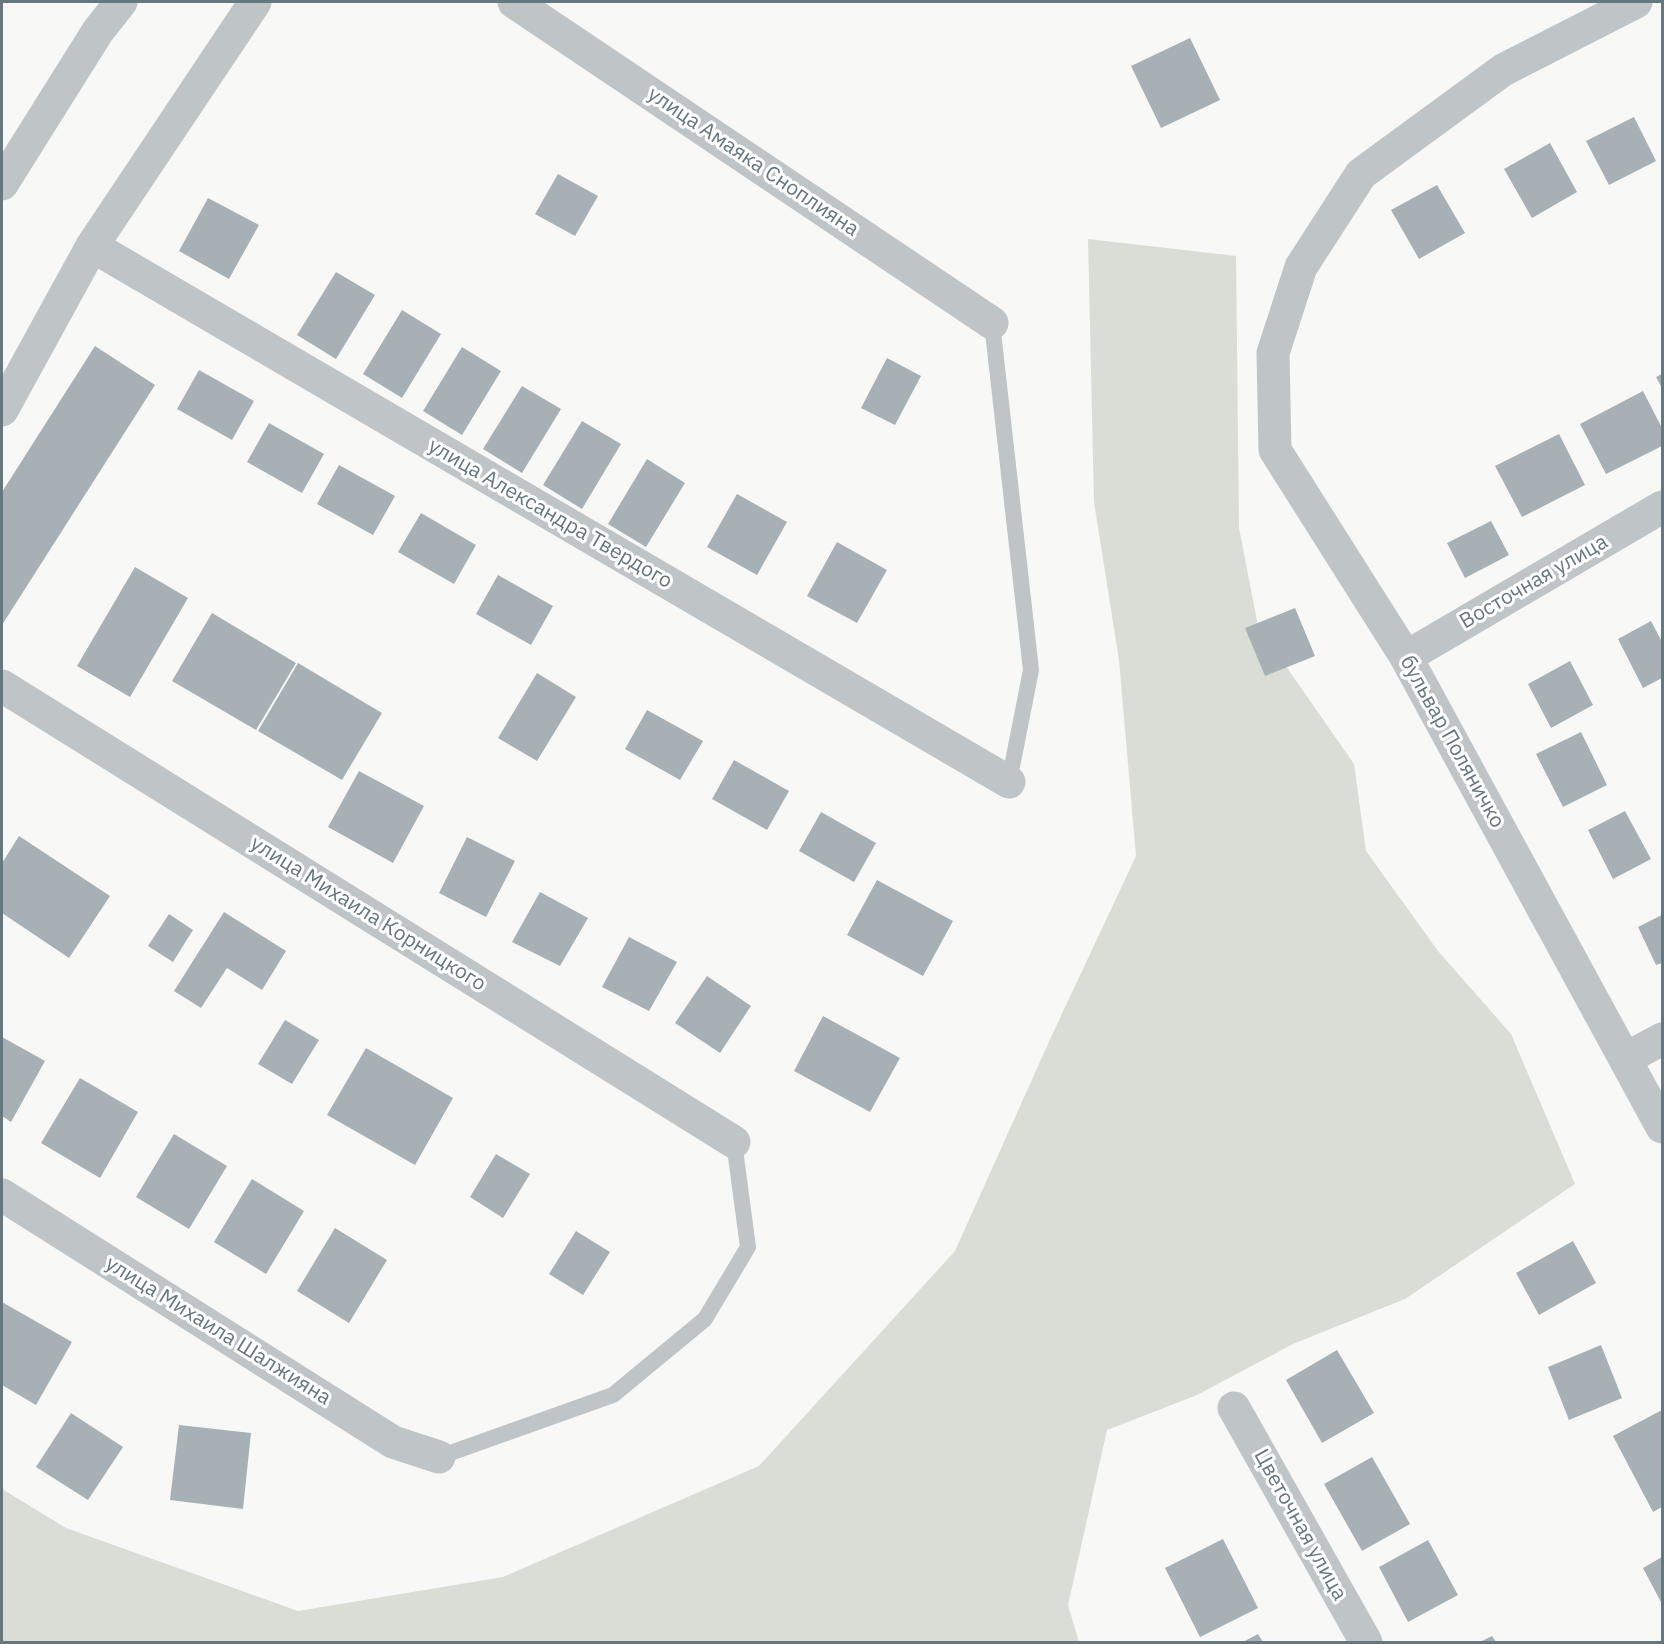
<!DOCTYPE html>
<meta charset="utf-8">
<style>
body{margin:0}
#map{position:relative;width:1664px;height:1644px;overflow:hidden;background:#f8f8f6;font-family:"IBM Plex Sans",sans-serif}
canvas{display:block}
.frame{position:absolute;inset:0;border:3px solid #65787f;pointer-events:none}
</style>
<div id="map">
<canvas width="1664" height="1644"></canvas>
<div class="frame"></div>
</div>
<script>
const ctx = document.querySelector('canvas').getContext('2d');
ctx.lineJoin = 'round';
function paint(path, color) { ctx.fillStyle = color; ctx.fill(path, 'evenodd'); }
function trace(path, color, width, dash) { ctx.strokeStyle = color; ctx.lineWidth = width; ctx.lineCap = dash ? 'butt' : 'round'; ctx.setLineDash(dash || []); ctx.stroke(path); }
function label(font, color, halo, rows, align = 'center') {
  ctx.font = font + ' "IBM Plex Sans",sans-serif'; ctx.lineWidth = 6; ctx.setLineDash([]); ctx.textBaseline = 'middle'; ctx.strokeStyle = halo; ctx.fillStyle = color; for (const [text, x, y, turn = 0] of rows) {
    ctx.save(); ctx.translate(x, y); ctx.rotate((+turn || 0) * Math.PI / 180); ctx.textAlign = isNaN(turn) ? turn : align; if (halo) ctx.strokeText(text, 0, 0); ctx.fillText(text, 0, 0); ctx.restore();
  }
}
paint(new Path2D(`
 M1088 239 1236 256 1239 528 1258 626 1354 764 1366 851 1438 951 1511 1034 1575 1184 1405 1299 1293 1344 1197 1395 1107 1430 1068 1605 1079 1642H2V1489L66 1528 298 1611 503 1577 759 1466 955 1251 1052 1035 1136 856 1119 660 1094 502Z`), '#d9ddd5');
paint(new Path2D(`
 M1190 38 1220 100 1161 128 1131 66Z
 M1634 117 1656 161 1609 185 1586 141Z
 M1550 143 1577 192 1532 218 1504 169Z
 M558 174 598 196 575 236 535 214Z
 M1437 185 1465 233 1419 259 1391 210Z
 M208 198 259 225 229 279 179 251Z
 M336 272 375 295 336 359 297 335Z
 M402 310 441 334 402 398 363 374Z
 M95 346 155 385 2 625V492Z
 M462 347 501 371 462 435 423 411Z
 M887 358 921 376 895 425 861 408Z
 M199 370 254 401 232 440 177 409Z
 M1662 374V388L1656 377Z
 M522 386 561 409 522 473 483 449Z
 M1643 391 1662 428V446L1606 474 1580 424Z
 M582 421 621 444 582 509 543 485Z
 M269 423 324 454 302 493 247 462Z
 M1559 434 1585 485 1522 517 1495 466Z
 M647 459 685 483 646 547 608 524Z
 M339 465 395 496 373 535 317 504Z
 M737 494 787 522 757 575 707 547Z
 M421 513 476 545 454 584 398 552Z
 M1491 521 1509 555 1465 578 1447 543Z
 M837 542 887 570 857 623 807 596Z
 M135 567 188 598 130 697 77 666Z
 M498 575 553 606 531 645 476 614Z
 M1295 608 1315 656 1265 676 1245 628Z
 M212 613 296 663 256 730 172 681Z
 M1651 621 1662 642V678L1643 688 1618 639Z
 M1570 661 1593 705 1551 728 1528 684Z
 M298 663 382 713 342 780 258 731Z
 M537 673 576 697 537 761 498 738Z
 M647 710 703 741 680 780 625 749Z
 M1581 732 1607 785 1563 807 1536 754Z
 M734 760 789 791 767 830 712 799Z
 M359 771 424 806 393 863 328 827Z
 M1625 811 1651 859 1613 879 1588 830Z
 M821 812 876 843 854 882 799 851Z
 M19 836 110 896 69 958 2 913V863Z
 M467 837 515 861 486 917 439 893Z
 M877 880 953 921 923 976 847 935Z
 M540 892 588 918 560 966 512 942Z
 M224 912 286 951 262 990 227 968 201 1008 174 991Z
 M169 914 193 930 173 962 148 946Z
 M1662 915V963L1656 965 1638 927Z
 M629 937 677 962 649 1011 602 987Z
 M707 976 751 1006 720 1053 675 1023Z
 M823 1016 900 1058 870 1112 794 1071Z
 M285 1020 319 1040 292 1084 258 1064Z
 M2 1037 45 1061 11 1122 2 1116Z
 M366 1048 453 1098 415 1165 327 1115Z
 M80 1078 138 1112 100 1178 41 1143Z
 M174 1134 227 1166 189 1229 136 1197Z
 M496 1154 530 1174 503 1218 470 1197Z
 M252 1179 304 1211 266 1274 214 1242Z
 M335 1228 387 1260 349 1323 297 1291Z
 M576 1231 610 1252 583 1295 549 1274Z
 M1573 1241 1596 1283 1539 1315 1516 1273Z
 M2 1302 72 1342 36 1405 2 1385Z
 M1601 1345 1622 1398 1569 1420 1548 1367Z
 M1337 1350 1374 1413 1322 1443 1286 1380Z
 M1662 1410V1507L1653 1512 1613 1436Z
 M71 1413 123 1447 88 1500 36 1467Z
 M179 1425 251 1433 243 1509 170 1500Z
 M1372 1457 1410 1524 1362 1551 1324 1484Z
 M1223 1539 1258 1608 1200 1637 1165 1568Z
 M1428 1540 1458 1595 1408 1622 1379 1567Z
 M1662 1557V1604L1643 1568Z
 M1258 1634 1263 1642H1243Z
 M1492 1636 1496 1642H1480Z`), '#a7b1b5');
trace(new Path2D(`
 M992 323 1031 670 1009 782
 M439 1457 613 1395 705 1319 748 1247 734 1142`), '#bfc5c7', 16);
trace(new Path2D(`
 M514 2 992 323
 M1636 2 1503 70 1361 174 1301 267 1273 353 1275 450 1406 657 1662 1127
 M92 246 1009 782
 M2 410 92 246 255 2
 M1406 657 1662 507
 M2 686 734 1142
 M1625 1059 1662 1039
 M2 1195 393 1442 439 1457
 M1234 1408 1366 1642`), '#bfc5c7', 33);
trace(new Path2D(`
 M2 184 98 31 121 2`), '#bfc5c7', 33);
label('21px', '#65787f', '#fff', [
 ["улица Амаяка Сноплияна",753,162,34],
 ["улица Александра Твердого",550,514,30],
 ["Восточная улица",1534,582,-30],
 ["бульвар Поляничко",1452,742,61],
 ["улица Михаила Корницкого",368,914,32],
 ["улица Михаила Шалжияна",218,1331,32],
 ["Цветочная улица",1300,1525,61]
]);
</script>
